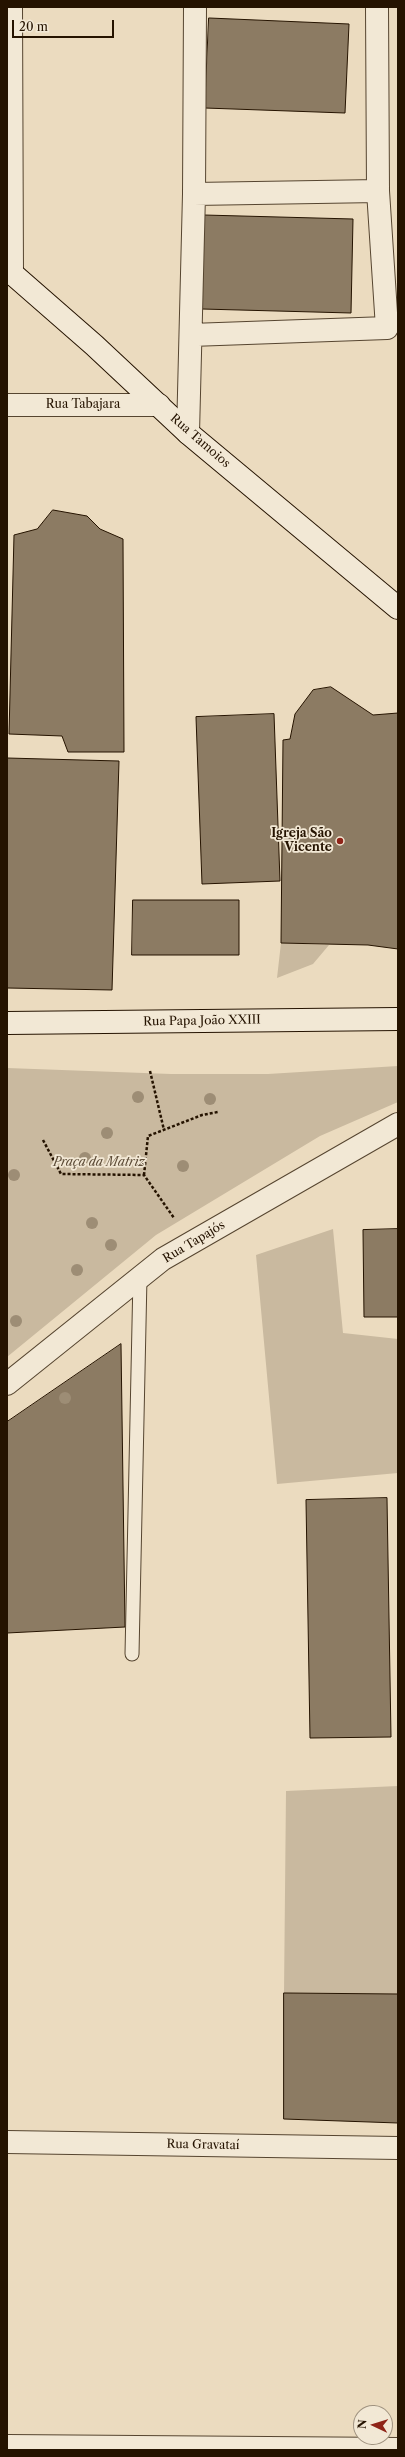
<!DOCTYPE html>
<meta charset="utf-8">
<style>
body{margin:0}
#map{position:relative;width:405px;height:2457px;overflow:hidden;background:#ebdbbf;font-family:"Libre Caslon Text",serif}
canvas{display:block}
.frame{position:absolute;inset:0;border:8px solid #251300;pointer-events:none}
.north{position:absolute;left:353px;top:2405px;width:40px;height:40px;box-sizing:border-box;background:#f2e8d5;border:1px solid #a09380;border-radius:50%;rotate:274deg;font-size:11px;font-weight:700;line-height:16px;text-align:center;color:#251300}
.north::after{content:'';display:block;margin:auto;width:14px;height:18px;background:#8f2418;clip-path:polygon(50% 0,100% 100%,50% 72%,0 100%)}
.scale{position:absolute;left:12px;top:20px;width:102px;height:18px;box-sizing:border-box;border:2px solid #251300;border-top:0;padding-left:5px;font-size:12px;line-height:14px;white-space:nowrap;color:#251300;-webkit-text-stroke:3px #f2e8d5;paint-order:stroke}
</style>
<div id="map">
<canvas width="405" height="2457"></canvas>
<div class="frame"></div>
<div class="north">N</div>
<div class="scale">20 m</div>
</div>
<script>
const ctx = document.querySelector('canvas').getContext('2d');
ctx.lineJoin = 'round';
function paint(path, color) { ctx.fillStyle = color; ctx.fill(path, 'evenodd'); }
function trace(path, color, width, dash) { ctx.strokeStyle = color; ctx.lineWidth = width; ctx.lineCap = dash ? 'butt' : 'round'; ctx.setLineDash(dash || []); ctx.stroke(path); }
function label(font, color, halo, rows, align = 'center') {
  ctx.font = font + ' "Libre Caslon Text",serif'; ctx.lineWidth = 3.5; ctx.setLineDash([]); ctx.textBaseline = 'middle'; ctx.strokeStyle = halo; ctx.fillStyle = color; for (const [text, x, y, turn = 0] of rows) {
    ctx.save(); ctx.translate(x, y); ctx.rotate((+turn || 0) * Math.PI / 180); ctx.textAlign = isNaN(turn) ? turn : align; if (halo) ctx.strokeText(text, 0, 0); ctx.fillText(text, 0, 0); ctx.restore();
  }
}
paint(new Path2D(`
 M281 943 329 945 313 964 277 978Z
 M398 1066V1102L320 1136 156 1235 7 1357V1068L171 1074H268Z
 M333 1229 343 1333 398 1339V1473L277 1484 256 1255Z
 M398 1786V1994L284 1993 286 1791Z`), '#c9b99f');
const building = new Path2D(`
 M209 18 349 24 345 113 205 108Z
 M204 215 353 219 351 313 202 309Z
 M53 510 87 516 100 529 123 539 124 752H68L62 736 9 734 14 535 37 529Z
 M331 687 373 715 398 713V949L368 945 281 943 283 740 290 739 295 714 313 690Z
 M274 714 280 881 202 884 196 717Z
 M7 758 119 761 112 990 7 988Z
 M133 900H239V955H132Z
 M398 1229V1317H364L363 1230Z
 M121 1344 125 1627 7 1633V1422Z
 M387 1498 391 1737 310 1738 306 1500Z
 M284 1993 398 1994V2123L284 2119Z`);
paint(building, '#8c7b63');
trace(building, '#251300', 1);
const service = new Path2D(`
 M132 1654 140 1277`);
const minor = new Path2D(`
 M11 7 12 274
 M194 194 378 191
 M191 335 387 328 378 191 377 7
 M7 405H159
 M188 433 194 194 195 7`);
const tertiary = new Path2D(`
 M7 1384 163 1259 398 1124
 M7 2142 398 2148
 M7 2446 398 2449`);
const secondary = new Path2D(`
 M7 269 94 345 188 433 398 608
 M7 1023 398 1019`);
trace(service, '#564530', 15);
trace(minor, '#564530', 24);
trace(tertiary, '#564530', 24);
trace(secondary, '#251300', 24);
trace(new Path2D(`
 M150 1071 164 1130
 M43 1140 61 1174 144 1175 174 1218
 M144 1175 148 1136 202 1115 218 1112`), '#251300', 2.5, [3, 2]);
trace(service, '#f2e8d5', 13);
trace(minor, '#f2e8d5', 22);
trace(tertiary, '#f2e8d5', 22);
trace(secondary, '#f2e8d5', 22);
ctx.fillStyle = '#9d8d75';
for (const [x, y] of [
 [138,1097],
 [210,1099],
 [107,1133],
 [85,1158],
 [183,1166],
 [14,1175],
 [92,1223],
 [111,1245],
 [77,1270],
 [16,1321],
 [65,1398]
]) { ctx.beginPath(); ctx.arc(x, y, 6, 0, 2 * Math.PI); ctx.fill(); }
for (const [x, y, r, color] of [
 [340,841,4,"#8f2418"]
]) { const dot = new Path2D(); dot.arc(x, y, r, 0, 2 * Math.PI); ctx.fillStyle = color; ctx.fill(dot); trace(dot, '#f2e8d5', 1.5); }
label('12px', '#251300', '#f2e8d5', [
 ["Rua Tabajara",83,405],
 ["Rua Tamoios",200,441,41],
 ["Rua Papa João XXIII",202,1021,-1],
 ["Rua Tapajós",194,1242,-31],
 ["Rua Gravataí",203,2145,1]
]);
label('bold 12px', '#251300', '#f2e8d5', [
 ["Igreja São",332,834],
 ["Vicente",332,848]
], 'right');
label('italic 12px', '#5e4d38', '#f2e8d5', [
 ["Praça da Matriz",99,1163]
]);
</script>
